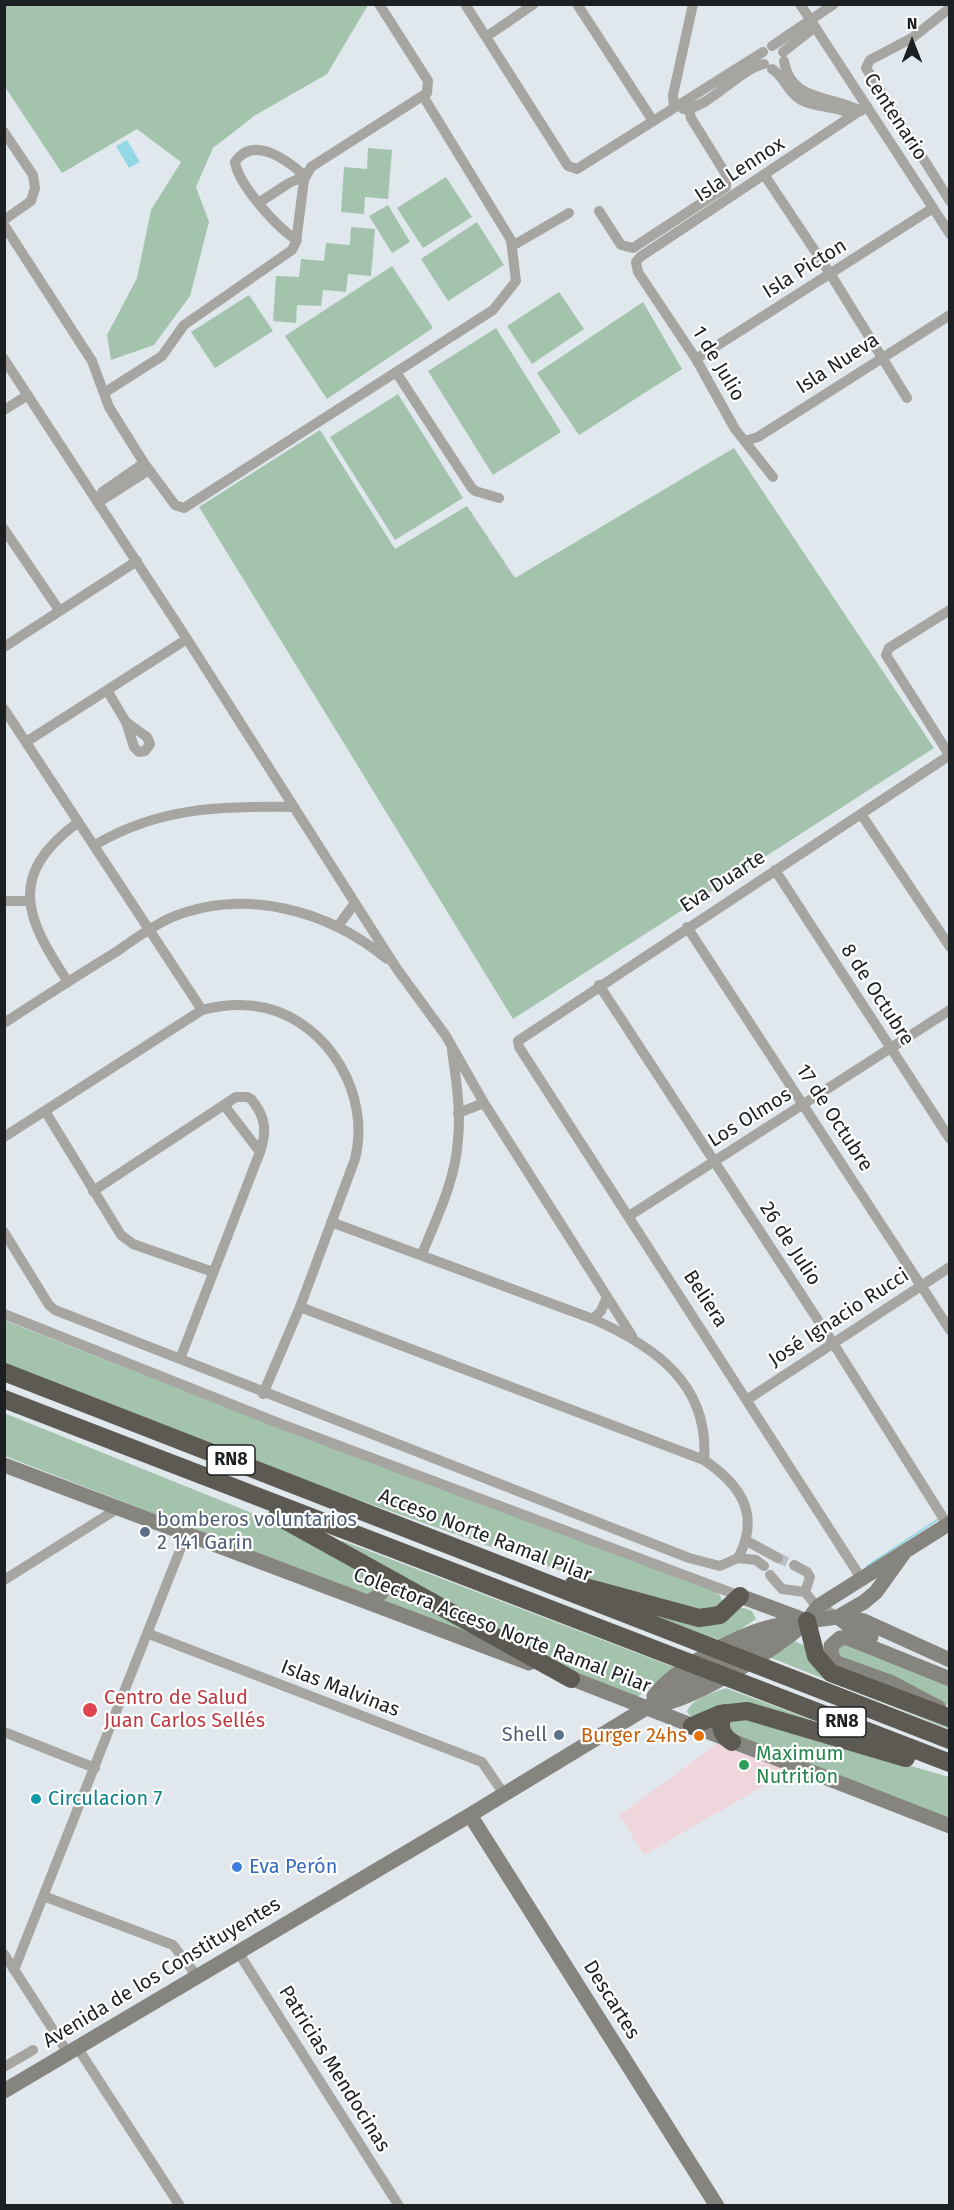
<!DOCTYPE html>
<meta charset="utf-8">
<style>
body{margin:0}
#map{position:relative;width:954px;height:2210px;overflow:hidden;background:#e0e8ee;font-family:"Fira Sans",sans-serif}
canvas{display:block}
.frame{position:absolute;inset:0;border:6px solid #1d2022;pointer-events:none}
.north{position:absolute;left:882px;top:12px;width:60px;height:60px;-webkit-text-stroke:4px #fff;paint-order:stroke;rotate:0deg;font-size:16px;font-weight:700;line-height:24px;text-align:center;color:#1d2022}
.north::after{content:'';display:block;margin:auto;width:21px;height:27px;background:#1d2022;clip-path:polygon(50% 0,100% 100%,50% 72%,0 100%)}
</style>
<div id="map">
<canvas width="954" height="2210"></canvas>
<div class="frame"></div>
<div class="north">N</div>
</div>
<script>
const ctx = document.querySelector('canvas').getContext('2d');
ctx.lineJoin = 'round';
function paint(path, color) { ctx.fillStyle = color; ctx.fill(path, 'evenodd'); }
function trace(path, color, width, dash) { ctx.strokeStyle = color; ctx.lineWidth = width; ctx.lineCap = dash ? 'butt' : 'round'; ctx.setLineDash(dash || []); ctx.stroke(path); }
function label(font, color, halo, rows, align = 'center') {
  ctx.font = font + ' "Fira Sans",sans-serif'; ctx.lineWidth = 4.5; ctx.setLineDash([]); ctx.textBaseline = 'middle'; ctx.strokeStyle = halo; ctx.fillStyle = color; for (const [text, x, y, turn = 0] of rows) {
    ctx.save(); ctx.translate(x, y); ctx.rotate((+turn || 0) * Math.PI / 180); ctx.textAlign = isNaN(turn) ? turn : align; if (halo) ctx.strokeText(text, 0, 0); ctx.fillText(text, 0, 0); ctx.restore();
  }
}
paint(new Path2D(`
 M717 1744 791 1770 644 1855 619 1815Z`), '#efd5dc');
paint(new Path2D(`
 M4 5H368L327 74 254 116 213 148 196 187 209 222 190 296 154 345 111 360 107 335 137 278 151 210 181 162 137 129 62 173 5 87Z
 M368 148 392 150 388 199 365 197 364 214 341 212 344 167 367 169Z
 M446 177 472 217 423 248 397 208Z
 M388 205 410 242 392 253 369 216Z
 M477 222 504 265 448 301 421 259Z
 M351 227 375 229 371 276 348 274 346 292 323 290 321 306 297 305 296 323 273 321 276 276 299 277 301 259 324 261 326 243 350 245Z
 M392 266 433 328 327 399 285 336Z
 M559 292 584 329 532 364 507 326Z
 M249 295 273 331 215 368 191 332Z
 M643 302 682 369 579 435 537 373Z
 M496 328 561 432 493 475 428 371Z
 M398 394 463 498 395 540 330 437Z
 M320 430 395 549 467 506 515 578 734 448 934 748 513 1019 199 507Z
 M4 1320 299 1436 713 1589 720 1595 722 1601 715 1612 660 1604 520 1557 345 1495 5 1364Z
 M4 1413 247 1511 303 1537 375 1578 378 1583 372 1594 365 1595 5 1456Z
 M338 1541H343L676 1668 636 1698 588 1679Z
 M392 1588 480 1639 384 1601Z
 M582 1589 655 1611 744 1608 752 1611 756 1619 722 1641Z
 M795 1641 949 1721V1729L769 1657Z
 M844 1642 949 1685V1706L913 1687 843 1660 835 1650Z
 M726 1688 862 1739 785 1717 695 1718 689 1715 687 1711C694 1697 713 1693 726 1688Z
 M737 1716 949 1777V1819L739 1738 727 1729 730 1718Z`), '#a3c3ac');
paint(new Path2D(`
 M127 140 140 162 129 168 116 146Z`), '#93d9e5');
trace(new Path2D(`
 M867 1566 940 1518`), '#93d9e5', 2);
trace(new Path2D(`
 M778 1558 794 1565`), '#b9c0c5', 10, [10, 5]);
trace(new Path2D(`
 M465 4 568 166 577 169 763 52
 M577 4 653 121
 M800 4 950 234
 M950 8 912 38 870 60 866 68 950 201
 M486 37 534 4
 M772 46 834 4
 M783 52 815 27
 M784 61C790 102 832 95 861 111
 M772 69C785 77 787 92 801 100 817 109 836 105 851 114
 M674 108 673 95 693 4
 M683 109C709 109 736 71 764 64
 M4 132 33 175 35 188 31 201 4 220
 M765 176 831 275 907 398
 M260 202 289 183 305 176C288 161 254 134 235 162 238 184 277 228 297 240
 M599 211 621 245 633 248 726 187 727 176 691 118 689 109
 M4 225 92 361 109 407 144 463 175 505 184 508 493 310 516 281 511 240 423 96
 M514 245 569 213
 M4 359 187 639 397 969 446 1036 484 1103 632 1336
 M696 359 933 208
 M396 372 471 487 475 491 499 498
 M104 393 162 356 184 325 292 250 296 242 304 180 311 167 427 93 428 81 379 4
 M4 410 28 395
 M745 441 758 437 950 315
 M773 477 735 429 696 359 638 272 636 262 640 257 867 106
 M102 492 144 463
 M99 502 149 470
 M4 529 59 610
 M950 610 889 648 886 655 950 756
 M4 647 137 561
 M108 692 126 722 134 747 139 752 145 751 150 744 147 737 126 722
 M4 709 202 1010
 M26 742 187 639
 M861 814 950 947
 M95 845C159 807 221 806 293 807
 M775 870 950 1139
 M4 901H30
 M338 926 355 903
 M687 927 950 1330
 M68 982C26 919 6 876 77 823
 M599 985 833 1343 947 1524
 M4 1023C41 999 78 975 116 952 133 940 151 927 170 918 244 887 328 910 387 959
 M224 1105 260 1152
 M45 1111 121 1235 133 1244 213 1272
 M458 1113 484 1103
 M4 1137 202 1010C222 1005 244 1003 266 1008 330 1024 371 1096 355 1159L300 1307 263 1394
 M93 1191 236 1097H247L251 1099C266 1117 267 1131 260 1152L180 1359
 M629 1216 950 1010
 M331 1222 593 1319C654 1346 710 1384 704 1460
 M4 1232 49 1305 55 1310 689 1558 720 1566 738 1558C761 1515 741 1485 704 1460L300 1307
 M422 1254C437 1217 456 1179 458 1139 461 1109 456 1079 452 1050
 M4 1314 281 1424 740 1596
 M593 1319 601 1311 607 1297
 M748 1399 950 1267
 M745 1540 778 1558
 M738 1558 756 1560 764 1566
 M794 1565 807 1572 810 1577 805 1592
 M770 1575 782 1589 805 1592 813 1602 838 1617
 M861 1578 519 1047 518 1041 950 755
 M4 1580 117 1509
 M149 1634 482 1762 504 1794
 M4 1732 95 1768
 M46 1897 173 1945 197 1976
 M238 1952 399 2206
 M4 1954 68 2053
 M14 1970 186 1535
 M77 2047 180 2206
 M4 2067 33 2050`), '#a6a5a1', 10);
trace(new Path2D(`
 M4 1465 529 1663
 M740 1596 807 1621
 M368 1602C382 1596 385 1589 386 1575
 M838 1617 854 1630 871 1637
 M839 1617 864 1621 950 1660
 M560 1674 950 1826
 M654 1696C676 1667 744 1631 780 1625
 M663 1704C703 1694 774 1650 805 1623 811 1618 814 1610 820 1605L950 1523
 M939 1708 890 1682 837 1663 832 1657 831 1646 840 1638H848L950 1679
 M470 1815 717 2206
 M4 2091 470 1815 697 1677 777 1632 807 1621 838 1617 864 1602 876 1592 904 1553`), '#86847f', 15);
trace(new Path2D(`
 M4 1372 950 1740
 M4 1399 950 1763
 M277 1516 571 1679
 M574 1584 699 1618 720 1615 740 1596
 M807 1621 816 1656 831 1673 950 1718
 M724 1713C718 1725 721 1735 732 1742
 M692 1726 720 1714 747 1711 906 1758`), '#5d5a53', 18);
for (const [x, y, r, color] of [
 [145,1532,6,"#5c6f8a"],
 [90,1710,8,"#e0444e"],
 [559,1735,6,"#5c6f8a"],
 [699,1736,6,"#e8710a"],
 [744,1765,6,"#2e9e5b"],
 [36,1799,6,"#0f9aa8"],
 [237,1867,6,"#3f7fe0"]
]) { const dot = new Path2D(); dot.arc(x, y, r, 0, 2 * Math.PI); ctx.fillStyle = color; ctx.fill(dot); trace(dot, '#fff', 2); }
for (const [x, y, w] of [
 [231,1460,48],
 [842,1722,48]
]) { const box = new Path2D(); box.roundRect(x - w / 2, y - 15, w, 30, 4.5); ctx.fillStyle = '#fff'; ctx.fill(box); trace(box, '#1d2022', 1.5); }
label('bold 18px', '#1d2022', null, [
 ["RN8",231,1460],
 ["RN8",842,1722]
]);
label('20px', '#1d2022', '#fff', [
 ["Centenario",895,117,57],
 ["Isla Lennox",740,170,-33],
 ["Isla Picton",805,269,-32],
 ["1 de Julio",718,364,59],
 ["Isla Nueva",838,364,-33],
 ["Eva Duarte",723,882,-33],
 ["8 de Octubre",877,995,57],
 ["Los Olmos",750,1118,-32],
 ["17 de Octubre",834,1118,57],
 ["26 de Julio",790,1244,57],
 ["Beliera",705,1299,57],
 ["José Ignacio Rucci",839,1318,-33],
 ["Acceso Norte Ramal Pilar",485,1536,21],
 ["Colectora Acceso Norte Ramal Pilar",502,1631,21],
 ["Islas Malvinas",340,1689,21],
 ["Avenida de los Constituyentes",162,1973,-31],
 ["Descartes",611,2000,58],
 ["Patricias Mendocinas",334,2069,58]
]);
label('20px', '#4e5e75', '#fff', [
 ["bomberos voluntarios",157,1520],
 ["2 141 Garin",157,1543],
 ["Shell",547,1735,"right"]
], 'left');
label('20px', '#be3a42', '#fff', [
 ["Centro de Salud",104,1698],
 ["Juan Carlos Sellés",104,1721]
], 'left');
label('20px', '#c56008', '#fff', [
 ["Burger 24hs",687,1736]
], 'right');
label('20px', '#27864d', '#fff', [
 ["Maximum",756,1754],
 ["Nutrition",756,1777]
], 'left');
label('20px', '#0d838f', '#fff', [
 ["Circulacion 7",48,1799]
], 'left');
label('20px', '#366cbe', '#fff', [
 ["Eva Perón",249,1867]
], 'left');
</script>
